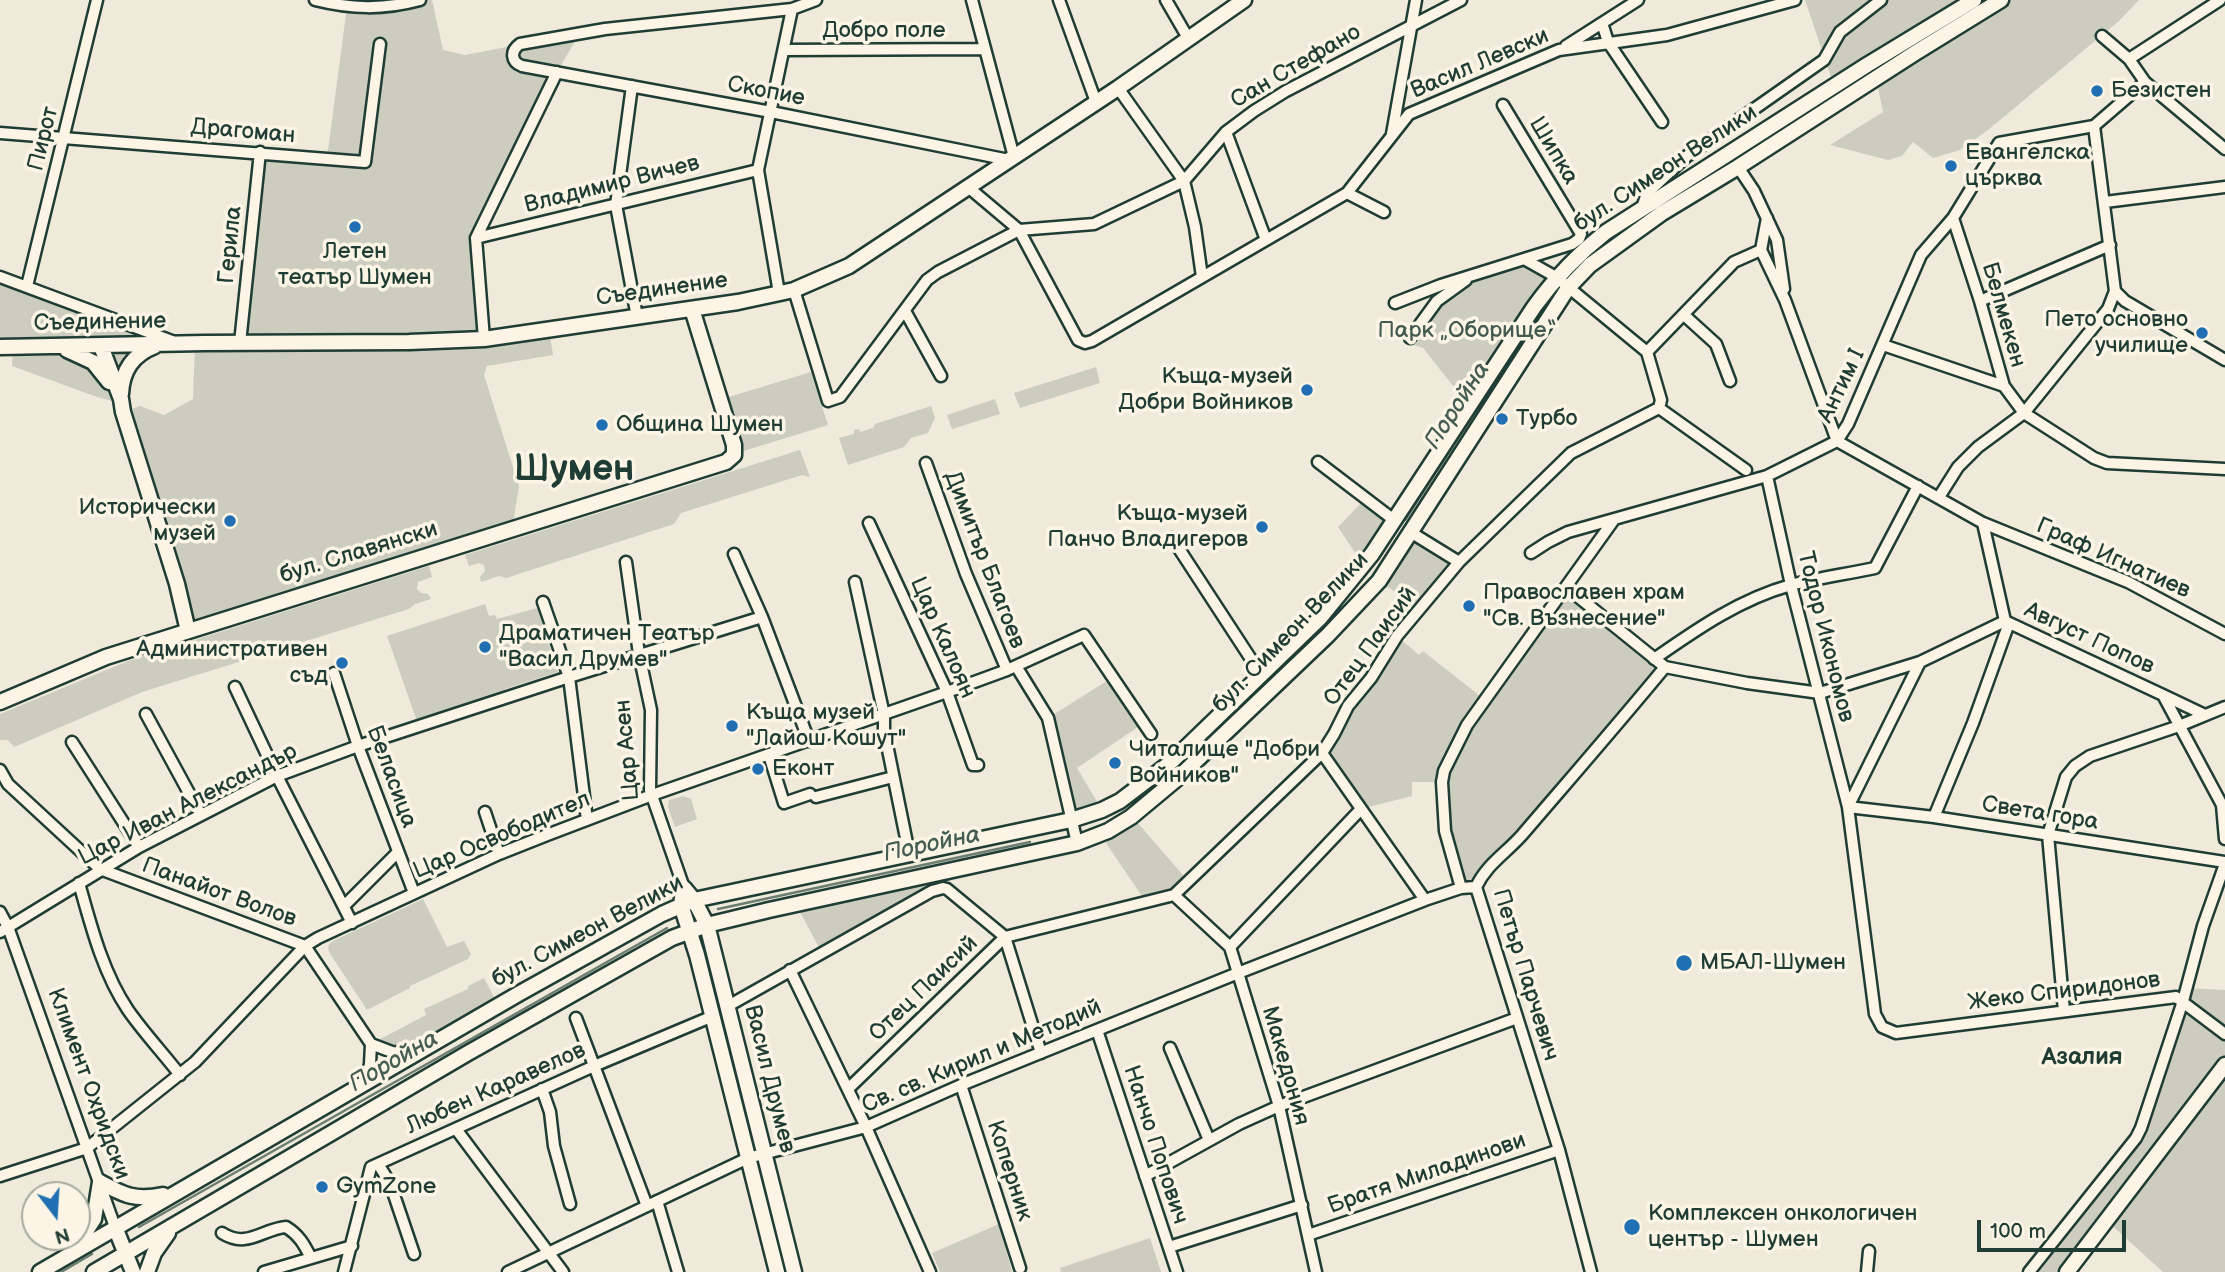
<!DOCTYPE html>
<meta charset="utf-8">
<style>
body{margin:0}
#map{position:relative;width:2225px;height:1272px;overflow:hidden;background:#efeada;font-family:"Balsamiq Sans",sans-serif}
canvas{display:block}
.north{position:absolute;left:21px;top:1181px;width:70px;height:70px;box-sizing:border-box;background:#fcf5e5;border:2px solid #a4ab9e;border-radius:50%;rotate:163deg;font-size:19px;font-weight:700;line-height:28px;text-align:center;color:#1f3d34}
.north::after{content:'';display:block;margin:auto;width:24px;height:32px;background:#1f6fb2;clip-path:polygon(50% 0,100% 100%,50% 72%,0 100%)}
.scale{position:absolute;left:1977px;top:1220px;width:149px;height:32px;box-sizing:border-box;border:4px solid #1f3d34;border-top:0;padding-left:9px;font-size:21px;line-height:24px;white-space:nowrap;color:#1f3d34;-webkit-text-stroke:5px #fcf5e5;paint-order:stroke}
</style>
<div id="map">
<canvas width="2225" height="1272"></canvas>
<div class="north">N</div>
<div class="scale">100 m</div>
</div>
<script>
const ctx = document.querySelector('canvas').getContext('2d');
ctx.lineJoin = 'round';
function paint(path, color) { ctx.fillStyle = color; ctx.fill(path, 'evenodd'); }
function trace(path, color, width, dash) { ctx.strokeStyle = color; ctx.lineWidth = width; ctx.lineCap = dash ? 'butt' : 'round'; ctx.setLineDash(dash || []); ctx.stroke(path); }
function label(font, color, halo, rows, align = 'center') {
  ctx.font = font + ' "Balsamiq Sans",sans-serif'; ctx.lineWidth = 7; ctx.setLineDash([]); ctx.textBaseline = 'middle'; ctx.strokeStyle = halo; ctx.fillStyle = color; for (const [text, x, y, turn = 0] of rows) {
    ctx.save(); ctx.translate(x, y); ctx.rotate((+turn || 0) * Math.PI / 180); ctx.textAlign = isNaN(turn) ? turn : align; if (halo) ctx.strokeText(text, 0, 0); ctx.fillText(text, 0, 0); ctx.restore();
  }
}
paint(new Path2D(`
 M315 0H432L443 50 465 55 580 33 557 72 476 238 484 339 549 329 553 355 487 366 484 375 519 486 512 530 194 629 123 412 140 406 164 415 193 399 195 343 240 342 260 152 327 158 347 7Z
 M1805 0H1974L1834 86Z
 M2001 0H2139L2119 21 1988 130 1960 150 1933 158 1913 142 1902 156 1888 160 1830 145 1883 112 1876 78Z
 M1524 259 1556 277 1469 406 1423 348 1408 343C1423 316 1443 290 1472 276 1487 268 1507 264 1524 259Z
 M0 277 179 344 145 349 122 382 106 354 61 347 98 366 116 402 97 397 12 366 13 348 0 347Z
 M1096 367 1100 383 1020 408 1014 393Z
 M811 372 828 425 737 453 719 400Z
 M995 399 1000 414 952 429 947 415Z
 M931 406 935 418 928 433 911 438 904 447 848 465 839 438 854 434V430L859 429 860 432 873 428 875 424Z
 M800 450 810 477 802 475 681 513 674 524 506 578 499 576 481 582 480 577 485 571 484 565 479 563 469 566 465 555Z
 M1365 499 1394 520 1364 566 1338 527Z
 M1412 533 1459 562 1420 609 1379 581Z
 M429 566 432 577 418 582 417 589 421 593 428 594 431 599 415 604 409 609 142 692 14 747 8 740H0V714L128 661Z
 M1566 587 1665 667 1476 887 1461 888 1449 851 1442 782H1412V796L1361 809 1322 753 1397 636 1419 655 1423 651 1485 700Z
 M485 604 489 616 495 615 497 619 537 608 558 672 505 689 506 692 474 702 461 713 419 727 387 636Z
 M1113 677 1144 723 1077 768 1102 810 1071 820 1048 718Z
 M683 796 691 799 697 819 675 827 668 807 669 800Z
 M1136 821 1188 881 1174 895 1146 902 1106 843Z
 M958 874 943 888 822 953 800 912 817 905Z
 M423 899 447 947 464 941 471 954 468 959 410 986V988L367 1010 329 952 328 946 331 942Z
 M703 949H714L794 1272H777L699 950Z
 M484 978 498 1005 413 1053 371 1044 426 1015 424 1009 468 989V986Z
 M2185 988 2225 990V1272H2163L2107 1221 2067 1272H2029L2136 1138Z
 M999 1224 1012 1272H940L932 1253Z
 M1150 1238 1161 1272H1061L1060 1268Z`), '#cccdbf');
trace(new Path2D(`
 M1405 520 1540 311
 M718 909 1030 842
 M139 1227 667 928
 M61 1272 92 1254`), '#6c7d71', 2.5);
const street = new Path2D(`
 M315 0C351 9 383 10 420 0
 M816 0 792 9 605 29 520 44C510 51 511 62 522 66L771 112 1009 160
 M972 0 1014 157
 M1059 0 1096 102
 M1166 0 1188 38
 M1602 23 1608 42 1662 122
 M2102 36 2129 59 2145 82 2225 149
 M1566 46 1638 0
 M784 50 984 49
 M2129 59 2220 0
 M632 86 616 205 637 317
 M1118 88 1184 181 1195 227 1202 277
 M2094 126 2115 291 2125 301 2225 360
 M1226 132 1266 240
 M0 133 365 162 380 44
 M1392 134 1416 0
 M1738 167 1754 191 1777 240 1784 289
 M968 187 1019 230 1078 340 1085 343 1092 341 1347 193 1409 114 1559 50 1667 35 1795 0
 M1347 193 1384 212
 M2105 202 2225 187
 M1642 208 1647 193 1687 156 1824 60 1840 32 1881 0
 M1953 218 1980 301 2004 386 2024 413 2094 458 2107 463 2225 469
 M476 238 758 170
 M1761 250 1785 300 1837 441 1983 523 2005 621 2163 695 2222 805 2225 839
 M1524 259 1556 277 1647 352 1661 400 1659 408 1746 470
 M0 277 172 341
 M27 286 97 0
 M794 290 828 401 840 397 927 280 938 272 1019 230 1094 224 1184 181 1226 132 1254 111 1286 91 1461 0
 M779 293 758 170 792 9
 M1980 301 2110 245
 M1395 303 1441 285 1572 244 1579 239 1581 234 1503 105
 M905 311 941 376
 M1684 315 1716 344 1730 381
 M1410 338 1437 301 1466 280
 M484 339 476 238 557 72
 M240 343 260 152
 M1883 345 2004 386
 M1647 352 1734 262 1761 250 1767 218
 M1318 462 1394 520
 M926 463 966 574 1007 670
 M1767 476 1791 585 1848 807 1875 1014 1882 1027 1896 1033 2176 997 2225 1034
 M1939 497 1958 467 1978 447 2024 413 2108 309 2115 291
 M869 523 947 692 973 765H978
 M1983 523 2128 582 2225 634
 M1412 533 1459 562
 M1172 538 1262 676
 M1531 553 1548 542 1568 532 1767 476 1837 441 1848 424 1921 255 1953 218 1999 143 2094 126 2145 82
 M734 554 762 617 809 741
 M626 562 639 654 651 710 650 790 684 888
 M855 582 884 715V730L909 853
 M1566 587 1665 667 1747 683 1820 693 1920 662 2005 621
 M543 602 569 677 587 820
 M1654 659C1697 629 1740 599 1791 585 1818 578 1847 574 1875 568L1918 486
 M1016 666 1048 718 1077 843
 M334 673 358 746 414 893
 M235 687 277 776 352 923
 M2163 695 2205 715
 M146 714 201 815
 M72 742 139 847
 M1322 753 1425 900
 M769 755 784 803 810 794
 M0 770 8 784 100 869 305 946 371 1044 392 1052 413 1053
 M816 797 893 777
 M1848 807 1934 817 2225 862
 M1848 807 1920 662
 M485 812 499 854
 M1934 817 1973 723 2009 623
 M79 883C91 926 103 973 128 1010 144 1033 163 1053 180 1075
 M1461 888 1445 831 1442 782 1444 771 1467 725 1613 521
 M1174 895 1230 947 1279 1106 1316 1272
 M344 906 398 852
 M0 912 8 927 115 1227
 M0 932 139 847 277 776 358 746 569 677 762 617
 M1230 947 1361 809
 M790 970 866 1127 930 1272
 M728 1006 932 891 943 888 947 889 1005 937 1041 1053
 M2064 1011 2048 835 2066 777 2075 766 2090 756 2179 726 2225 707
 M576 1018 647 1206
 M1097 1030 1177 1272
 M1170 1048 1209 1140
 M365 1082 370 1064 371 1044
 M961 1085 1020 1268
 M542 1089 550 1112 554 1146 570 1204
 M848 1089 1005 937 1174 895 1322 753 1334 734 1348 706 1371 678 1397 636 1459 562 1571 453 1659 408
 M456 1129 563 1272
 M378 1164 390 1183 414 1254
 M0 1176 87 1148 195 1062 305 946 318 938 499 854 547 835 652 795 947 692 1007 670 1084 635 1151 734
 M1145 1176 1239 1124 1279 1106 1517 1018
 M657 1201 678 1272
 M222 1233C247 1249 262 1229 286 1227 299 1235 304 1244 311 1258
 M1308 1235 1559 1150
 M1169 1247 1302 1205
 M264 1272 352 1246
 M344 1272 371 1167 594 1066 713 1016
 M508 1272 748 1158 866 1127 961 1085 1238 973 1425 900 1461 888 1476 887
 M1591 1272 1559 1150 1476 887C1487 864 1505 854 1522 835 1570 779 1618 724 1665 667
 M1867 1272 1869 1251
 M2029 1272 2136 1138 2141 1128 2183 1001 2203 926 2225 864`);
const secondary = new Path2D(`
 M101 346 121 399 123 412 177 584 188 631
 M0 347 204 343 409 342 484 339 738 302 794 290 849 266 1118 88 1244 0
 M67 350 93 362 109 382
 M121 394C122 371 132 355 155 346
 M0 702 106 657 726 462 734 455V445L692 309
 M684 888 694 900 707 925 794 1272
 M682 898 681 905 697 955 777 1272
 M115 1227 133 1272
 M75 1248 94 1219 100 1182C124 1195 135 1201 163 1195
 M40 1272 520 993 662 914 694 900 1071 820 1102 810 1120 801 1170 763 1320 618 1372 554 1534 307C1555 278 1578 254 1606 232L1867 65 1974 0
 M94 1272 468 1053 672 938 707 925 769 910 1077 843 1108 831 1131 817 1179 777 1328 635 1379 581 1568 288 1590 265 1662 213 1738 167 1915 53 2001 0
 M147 1272 154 1253 168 1233
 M2067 1272 2225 1065`);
trace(street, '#1f3d34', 15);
trace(secondary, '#1f3d34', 19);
trace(street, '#fcf5e5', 10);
trace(secondary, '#fcf5e5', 14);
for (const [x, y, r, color] of [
 [2097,91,7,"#1f6fb2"],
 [1951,166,7,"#1f6fb2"],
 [355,227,7,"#1f6fb2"],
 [2202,333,7,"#1f6fb2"],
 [1307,390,7,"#1f6fb2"],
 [1502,419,7,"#1f6fb2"],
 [602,425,7,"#1f6fb2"],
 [230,521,7,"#1f6fb2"],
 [1262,527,7,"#1f6fb2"],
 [1469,606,7,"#1f6fb2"],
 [485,647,7,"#1f6fb2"],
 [342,663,7,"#1f6fb2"],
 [732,726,7,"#1f6fb2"],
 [1115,763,7,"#1f6fb2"],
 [758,769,7,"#1f6fb2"],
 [1684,963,9,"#1f6fb2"],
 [322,1187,7,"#1f6fb2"],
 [1632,1227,9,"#1f6fb2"]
]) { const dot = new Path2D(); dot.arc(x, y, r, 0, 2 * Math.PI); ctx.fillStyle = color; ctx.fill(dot); trace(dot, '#fcf5e5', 2.5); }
label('23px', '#1f3d34', '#fcf5e5', [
 ["Добро поле",884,31],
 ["Васил Левски",1480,64,-23],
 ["Сан Стефано",1296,67,-30],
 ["Скопие",766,92,11],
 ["Драгоман",243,132,5],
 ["Пирот",44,139,-76],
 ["Шипка",1553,151,59],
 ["бул. Симеон Велики",1666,169,-33],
 ["Владимир Вичев",612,185,-14],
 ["Герила",231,245,-84],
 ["Съединение",662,290,-8],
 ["Белмекен",2003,315,74],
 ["Съединение",100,323,-1],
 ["Антим I",1842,386,-64],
 ["бул. Славянски",359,553,-17],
 ["Граф Игнатиев",2113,559,24],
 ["Димитър Благоев",984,560,69],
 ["бул. Симеон Велики",1291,633,-46],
 ["Тодор Икономов",1825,637,76],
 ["Цар Калоян",942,638,66],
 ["Август Попов",2089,639,25],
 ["Отец Паисий",1371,647,-54],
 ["Цар Асен",628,750,-95],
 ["Беласица",391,777,70],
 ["Цар Иван Александър",188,805,-27],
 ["Света гора",2040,814,9],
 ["Цар Освободител",502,836,-23],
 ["Панайот Волов",219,893,20],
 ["бул. Симеон Велики",588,932,-28],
 ["Петър Парчевич",1525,975,73],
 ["Отец Паисий",924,989,-44],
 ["Жеко Спиридонов",2064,992,-7],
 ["Св. св. Кирил и Методий",982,1057,-23],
 ["Македония",1285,1066,74],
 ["Васил Друмев",769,1079,76],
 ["Климент Охридски",88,1084,70],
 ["Любен Каравелов",496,1089,-24],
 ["Нанчо Попович",1155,1145,72],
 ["Коперник",1009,1171,72],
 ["Братя Миладинови",1427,1174,-19]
]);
label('23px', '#1f3d34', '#fcf5e5', [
 ["Безистен",2111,91],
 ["Евангелска",1965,153],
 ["църква",1965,179],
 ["Летен",355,252,"center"],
 ["театър Шумен",355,278,"center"],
 ["Пето основно",2188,320,"right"],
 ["училище",2188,346,"right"],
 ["Къща-музей",1293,377,"right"],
 ["Добри Войников",1293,403,"right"],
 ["Турбо",1516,419],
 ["Община Шумен",616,425],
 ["Исторически",216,508,"right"],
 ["музей",216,534,"right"],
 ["Къща-музей",1248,514,"right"],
 ["Панчо Владигеров",1248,540,"right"],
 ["Православен храм",1483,593],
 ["\"Св. Възнесение\"",1483,619],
 ["Драматичен Театър",499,634],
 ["\"Васил Друмев\"",499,660],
 ["Административен",328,650,"right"],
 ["съд",328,676,"right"],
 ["Къща музей",746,713],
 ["\"Лайош Кошут\"",746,739],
 ["Читалище \"Добри",1129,750],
 ["Войников\"",1129,776],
 ["Еконт",772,769],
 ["МБАЛ-Шумен",1700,963],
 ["GymZone",336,1187],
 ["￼Комплексен онкологичен",1648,1214],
 ["център - Шумен",1648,1240]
], 'left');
label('23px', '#425a50', '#fcf5e5', [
 ["Парк „Оборище“",1467,331]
]);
label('italic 24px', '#455d53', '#fcf5e5', [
 ["Поройна",1458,406,-57],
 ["Поройна",932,845,-12],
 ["Поройна",394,1062,-30]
]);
label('bold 24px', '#1f3d34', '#fcf5e5', [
 ["Азалия",2082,1058]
]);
label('bold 37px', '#1f3d34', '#fcf5e5', [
 ["Шумен",574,471]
]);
</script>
